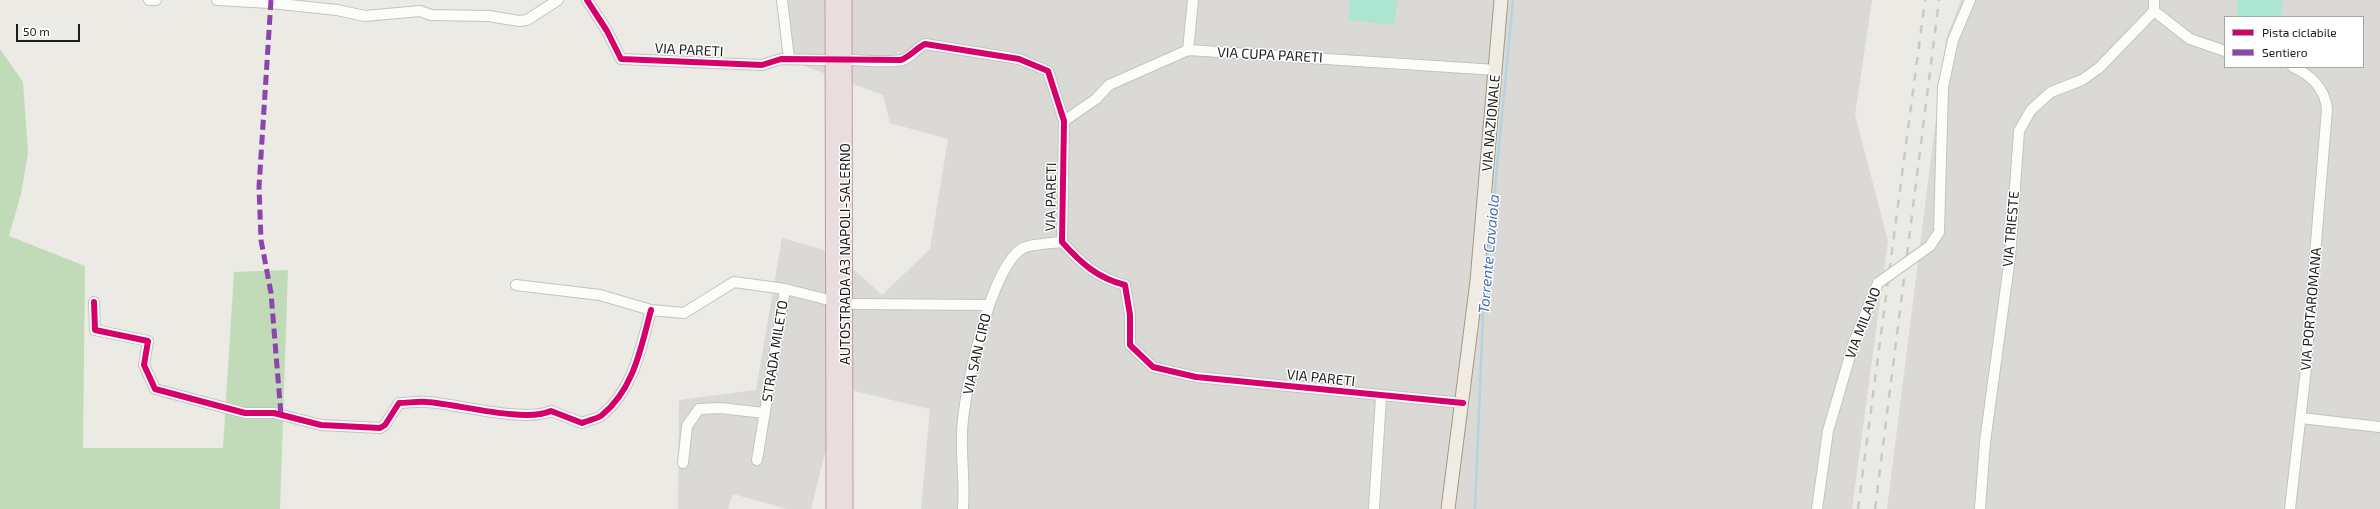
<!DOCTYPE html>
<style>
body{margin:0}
#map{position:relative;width:2380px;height:509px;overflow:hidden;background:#ebeae4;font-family:"Exo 2",sans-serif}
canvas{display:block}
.legend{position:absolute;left:2224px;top:16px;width:140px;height:52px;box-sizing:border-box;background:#fff;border:1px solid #a4a4a4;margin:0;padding:5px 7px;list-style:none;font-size:12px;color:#1c1c1c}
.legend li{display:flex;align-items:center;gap:8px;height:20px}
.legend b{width:20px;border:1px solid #a4a4a4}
.scale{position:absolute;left:16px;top:24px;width:64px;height:18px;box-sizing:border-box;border:2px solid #1c1c1c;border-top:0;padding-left:5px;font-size:12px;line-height:14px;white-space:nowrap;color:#1c1c1c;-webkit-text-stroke:3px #fff;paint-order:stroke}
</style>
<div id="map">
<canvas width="2380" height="509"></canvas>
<ul class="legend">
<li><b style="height:5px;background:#d6006c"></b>Pista ciclabile</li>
<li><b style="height:5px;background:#8e44ad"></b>Sentiero</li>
</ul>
<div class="scale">50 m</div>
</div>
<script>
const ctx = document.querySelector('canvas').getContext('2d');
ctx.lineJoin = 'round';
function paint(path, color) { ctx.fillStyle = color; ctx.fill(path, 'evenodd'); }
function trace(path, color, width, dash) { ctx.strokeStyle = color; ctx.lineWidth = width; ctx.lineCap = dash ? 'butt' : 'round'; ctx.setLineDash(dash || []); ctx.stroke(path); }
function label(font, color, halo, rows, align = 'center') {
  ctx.font = font + ' "Exo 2",sans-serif'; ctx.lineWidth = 3; ctx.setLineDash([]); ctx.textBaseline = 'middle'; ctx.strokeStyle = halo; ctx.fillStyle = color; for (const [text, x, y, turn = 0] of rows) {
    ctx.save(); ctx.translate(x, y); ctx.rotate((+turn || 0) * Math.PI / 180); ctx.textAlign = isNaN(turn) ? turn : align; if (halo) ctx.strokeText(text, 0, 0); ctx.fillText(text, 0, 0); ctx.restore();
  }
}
paint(new Path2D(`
 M780 0H1872L1855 115 1888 241 1852 509H921L930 409 841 388 811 509H787L733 494 728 509H678L679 400 756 390 782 238 835 253 882 295 930 249 948 139 890 123 883 95 788 60Z
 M1961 0H2380V509H1887L1946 39ZM2225 17H2363V67H2225Z`), '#dad9d6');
paint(new Path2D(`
 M0 49 23 82 28 153 21 194 9 236 85 266 83 448H223L234 272 288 270 280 509H0Z`), '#c1dbb8');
paint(new Path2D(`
 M1350 0H1397L1395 25 1348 20Z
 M2238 0H2283L2281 17H2236Z`), '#ade5d3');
trace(new Path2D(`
 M1475 509 1483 314 1513 0`), '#b6d3e0', 2.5);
const minor = new Path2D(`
 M149 0H156
 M217 0 271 3 337 10 365 16 420 11 431 15 489 16 519 21 527 20 558 0
 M587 0 607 31 621 59 762 65 781 59 824 60
 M782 0 789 59
 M2154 0V11L2190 39 2225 51
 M1188 50 1193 0
 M850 60C866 60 886 63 902 60 911 58 916 48 925 44L1019 59 1048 71 1064 121 1062 242C1081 263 1097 278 1125 285L1130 315V345L1153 367 1196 377 1463 403
 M1064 121 1096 99 1109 85 1188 50 1496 70
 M1939 232 1943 87 1953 40 1970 0
 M516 285 600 295 651 310 684 313 734 282 785 289 825 299
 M94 302 95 330 148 341 144 365 155 389 245 413H274L321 425 380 428 385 425 399 403C408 403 418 401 427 402 458 404 524 423 551 411L582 423C588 420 598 419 602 415 634 389 641 347 651 310
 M854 304 988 305
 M2301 418 2380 427
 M757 460 785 289
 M683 463 687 426 699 409 720 408 765 413
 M963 509C965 484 961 458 962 433 963 395 990 266 1023 248 1030 244 1053 243 1062 242
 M1374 509 1381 397
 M1817 509 1828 431 1854 342 1878 283
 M1980 509 1985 442 2010 257 2019 131 2031 110 2051 92 2082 80 2099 68 2154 11
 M2290 509 2305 377 2327 109C2325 89 2311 75 2293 67`);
const major = new Path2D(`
 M1448 509 1477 281 1501 0`);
const highway = new Path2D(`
 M833 0 834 509
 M844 0 845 509`);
trace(minor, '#c3c3c0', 12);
trace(major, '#a19a81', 15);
trace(highway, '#c19ba2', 17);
trace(minor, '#fcfcfb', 10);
trace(major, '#f0ece3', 13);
trace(highway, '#eadddd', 15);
trace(new Path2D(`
 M1858 509 1925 0
 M1875 509 1939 0`), '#c9c9c8', 2.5, [8, 8]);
const minorBridge = new Path2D(`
 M1878 283 1930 246 1939 232`);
trace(minorBridge, '#c3c3c0', 12, []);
trace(minorBridge, '#fcfcfb', 10);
trace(new Path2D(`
 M271 0 259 187 261 240 271 293 281 415`), '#8e44ad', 5, [10, 5]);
trace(new Path2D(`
 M587 0 607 31 621 59 762 65 781 59 901 60C911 56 915 49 925 44L1019 59 1048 71 1064 121 1062 242C1081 263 1097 278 1125 285L1130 315V345L1153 367 1196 377 1463 403
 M94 302 95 330 148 341 144 365 155 389 245 413H274L321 425 380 428 385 425 399 403C408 403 418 401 427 402 458 404 524 423 551 411L582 423C588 420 598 419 602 415 634 389 641 347 651 310`), '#d6006c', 6);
label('14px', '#1c1c1c', '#fff', [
 ["VIA PARETI",689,50,3],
 ["VIA CUPA PARETI",1270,55,3],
 ["VIA NAZIONALE",1491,123,-85],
 ["VIA PARETI",1051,197,-89],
 ["VIA TRIESTE",2011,229,-85],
 ["AUTOSTRADA A3 NAPOLI-SALERNO",845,254,-90],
 ["VIA PORTAROMANA",2311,309,-85],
 ["VIA MILANO",1863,323,-69],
 ["STRADA MILETO",775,351,-81],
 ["VIA SAN CIRO",977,354,-77],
 ["VIA PARETI",1321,378,6]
]);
label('italic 15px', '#456faf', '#fff', [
 ["Torrente Cavaiola",1489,254,-85]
]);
</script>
